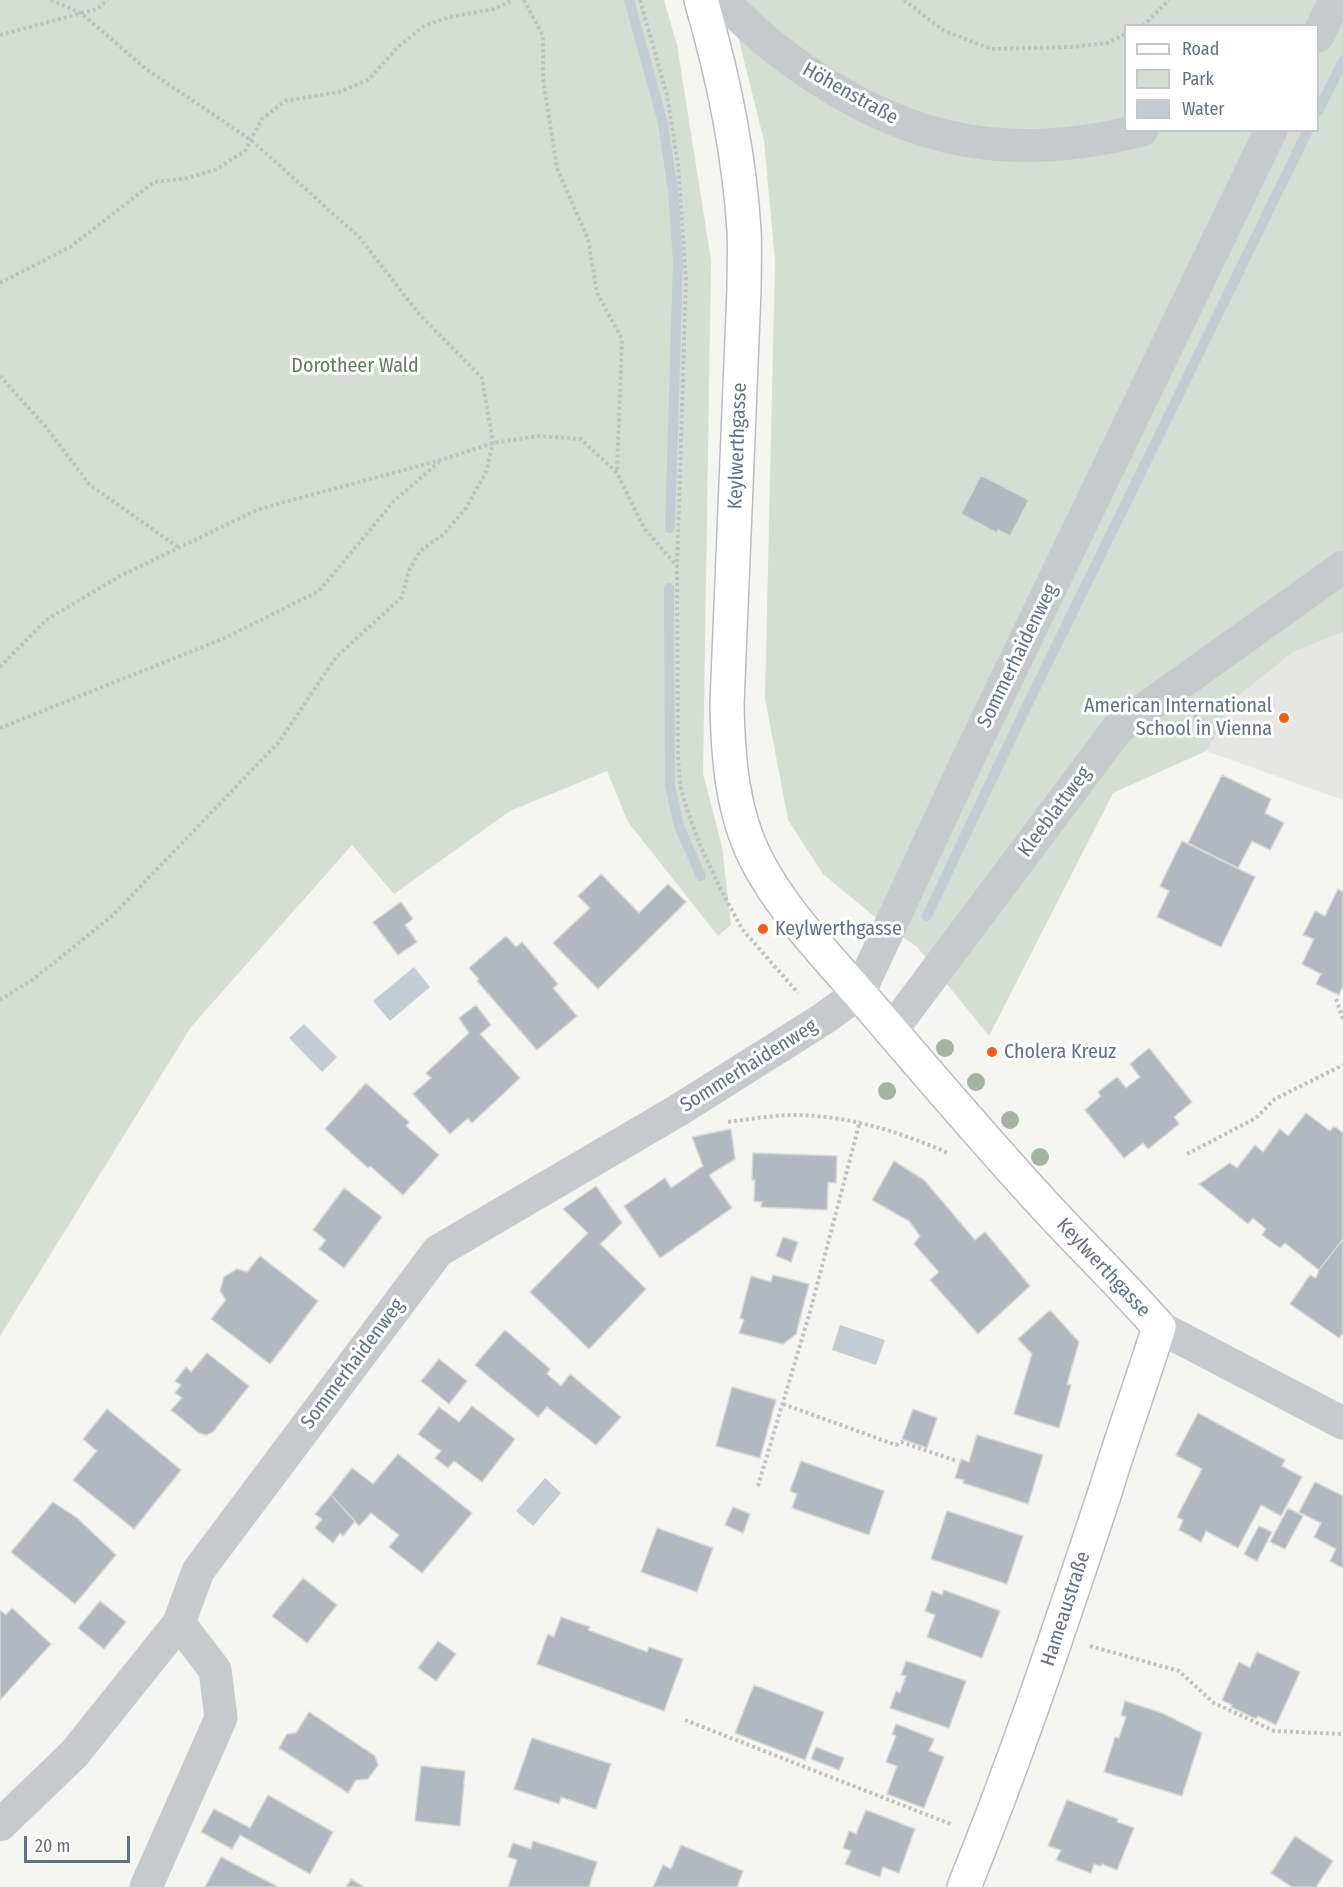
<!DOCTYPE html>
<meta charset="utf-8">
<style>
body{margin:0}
#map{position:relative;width:1343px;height:1887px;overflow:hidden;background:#f5f6f1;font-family:"Fira Sans Condensed",sans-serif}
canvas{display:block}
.legend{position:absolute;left:1124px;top:24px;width:195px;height:108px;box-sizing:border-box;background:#fff;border:2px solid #c0c7cf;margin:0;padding:8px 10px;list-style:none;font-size:18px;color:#617286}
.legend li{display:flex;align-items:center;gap:12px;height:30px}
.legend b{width:30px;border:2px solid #c0c7cf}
.scale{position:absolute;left:24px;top:1836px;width:106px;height:27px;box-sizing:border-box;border:3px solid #617286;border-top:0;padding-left:8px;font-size:18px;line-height:21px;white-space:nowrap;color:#617286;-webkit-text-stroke:4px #fff;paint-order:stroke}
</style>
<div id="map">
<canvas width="1343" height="1887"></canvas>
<ul class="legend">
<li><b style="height:8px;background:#fff"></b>Road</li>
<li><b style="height:16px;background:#d5ded2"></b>Park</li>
<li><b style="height:16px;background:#c2ccd2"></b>Water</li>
</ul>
<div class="scale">20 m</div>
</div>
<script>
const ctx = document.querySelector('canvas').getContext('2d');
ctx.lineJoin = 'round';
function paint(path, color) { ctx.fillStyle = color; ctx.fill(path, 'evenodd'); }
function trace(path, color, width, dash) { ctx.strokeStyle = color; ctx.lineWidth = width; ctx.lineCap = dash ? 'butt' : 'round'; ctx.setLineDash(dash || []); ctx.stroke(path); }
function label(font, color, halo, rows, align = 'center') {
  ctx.font = font + ' "Fira Sans Condensed",sans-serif'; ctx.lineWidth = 6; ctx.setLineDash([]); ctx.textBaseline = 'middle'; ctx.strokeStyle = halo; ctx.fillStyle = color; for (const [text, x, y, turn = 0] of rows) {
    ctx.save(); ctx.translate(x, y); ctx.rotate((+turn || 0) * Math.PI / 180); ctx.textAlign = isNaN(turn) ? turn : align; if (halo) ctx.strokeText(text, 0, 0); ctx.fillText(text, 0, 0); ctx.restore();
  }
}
paint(new Path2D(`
 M1343 632V800L1206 751 1237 697 1293 652Z`), '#e6e7e5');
paint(new Path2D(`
 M0 0H664L677 45 711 260 703 774 722 846 731 925 718 936 628 822 607 771 510 811 394 894 352 845 191 1027 0 1336Z
 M729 0H1343V632L1293 652 1237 697 1206 751 1113 793 989 1036 917 947 875 917 823 874 788 820 765 698 775 261 764 141ZM1126 26H1318V130H1126Z`), '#d5ded2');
paint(new Path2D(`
 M414 967 430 987 390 1021 373 1001Z
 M304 1024 337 1057 322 1072 289 1038Z
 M840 1325 885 1340 876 1365 832 1350Z
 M545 1478 561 1493 533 1526 516 1511Z`), '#c2ccd2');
trace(new Path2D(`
 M629 0 663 123 673 191 678 262 670 528
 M1318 111 1343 61
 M669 588 670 786 679 826 701 876
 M927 916 1021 718 1308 130`), '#c2ccd2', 10);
const building = new Path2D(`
 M981 475 1029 500 1010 536 998 530 997 533 961 514Z
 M1222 775 1271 799 1265 813 1284 823 1270 850 1252 841 1238 868 1188 843Z
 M1182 841 1255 877 1221 947 1157 917 1169 891 1160 886Z
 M601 874 639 913 668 884 686 902 598 989 553 943 590 908 578 896Z
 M1338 889 1343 892V986L1339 995 1316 984 1321 974 1302 964 1314 939 1303 935 1315 911 1325 916Z
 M401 902 413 919 405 925 417 942 398 955 373 922Z
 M506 936 516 947 522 942 558 984 553 988 577 1016 537 1050 477 981 479 979 469 968Z
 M476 1005 491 1025 480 1034 520 1078 472 1123 468 1118 450 1134 413 1094 431 1078 426 1073 469 1033 459 1018Z
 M1149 1048 1192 1102 1174 1117 1179 1124 1148 1149 1143 1143 1124 1158 1085 1110 1101 1096 1098 1092 1117 1077 1126 1088 1140 1077 1130 1064Z
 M366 1083 409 1122 406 1126 439 1155 403 1195 370 1166 368 1168 325 1129Z
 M1306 1113 1330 1131 1334 1126 1343 1133V1239L1319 1270 1285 1243 1280 1248 1262 1235 1266 1229 1253 1218 1248 1224 1199 1184 1230 1163 1237 1168 1255 1145 1263 1152 1280 1129 1288 1136Z
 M731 1129 735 1159 709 1175 732 1208 660 1258 624 1206 665 1178 671 1188 703 1166 692 1137Z
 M753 1153 837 1156 836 1183 828 1182 827 1210 761 1207 762 1202 754 1201 755 1180H752Z
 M894 1161 924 1180 975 1240 985 1232 1030 1286 978 1334 930 1280 939 1272 914 1244 920 1236 909 1221 872 1200Z
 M596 1186 622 1223 600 1244 646 1289 589 1349 530 1292 588 1233 563 1209Z
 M344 1188 382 1217 344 1268 319 1249 326 1240 313 1230Z
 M783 1237 798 1242 791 1262 776 1256Z
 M1343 1239V1333L1339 1338 1290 1304 1310 1275 1316 1278 1319 1270Z
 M260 1256 318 1301 270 1364 211 1319 226 1300 220 1291 224 1277 237 1269 247 1272Z
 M773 1275 809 1284 796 1334 783 1344 739 1333 744 1320 740 1318 751 1276 771 1282Z
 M1050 1310 1079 1342 1067 1384 1071 1385 1059 1428 1014 1414 1032 1354 1018 1339Z
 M505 1330 550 1369 547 1374 561 1386 570 1374 621 1417 596 1445 547 1407 538 1417 475 1365Z
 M207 1353 249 1386 213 1432 206 1435 199 1433 171 1410 182 1398 175 1393 181 1385 175 1381 186 1367 191 1372Z
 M439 1359 467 1381 449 1404 421 1381Z
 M732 1387 776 1400 760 1458 716 1446Z
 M472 1406 515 1439 482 1482 454 1461 448 1468 435 1458 441 1451 418 1434 439 1407 459 1422Z
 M107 1409 181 1470 134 1529 73 1480 97 1451 83 1439Z
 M913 1409 937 1418 927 1448 902 1439Z
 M1198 1413 1285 1460 1282 1466 1302 1477 1281 1516 1261 1505 1238 1548 1206 1531 1201 1542 1179 1530 1183 1520 1177 1517 1202 1469 1176 1455Z
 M977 1435 1043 1455 1028 1504 963 1483 964 1480 955 1478 961 1459 969 1462Z
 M398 1454 472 1513 422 1573 389 1547 399 1535 371 1513 359 1526 331 1495 352 1468 373 1484Z
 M801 1461 884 1491 869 1535 792 1508 797 1494 790 1491Z
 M1315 1482 1343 1496V1568L1330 1561 1336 1549 1314 1537 1321 1523 1299 1512Z
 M331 1495 355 1521 343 1536 340 1533 333 1543 315 1528 322 1519 315 1514Z
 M53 1502 77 1518 116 1555 75 1604 11 1552Z
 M733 1507 750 1514 743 1533 725 1525Z
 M1288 1508 1303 1516 1285 1549 1270 1542Z
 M947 1511 1023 1536 1007 1584 931 1559Z
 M1259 1526 1272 1532 1257 1561 1244 1554Z
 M657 1528 713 1548 697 1592 641 1572Z
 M303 1578 337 1605 307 1643 272 1616Z
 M944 1590 1000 1611 982 1658 927 1637 935 1615 925 1611 932 1591 942 1595Z
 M100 1601 126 1622 104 1649 78 1628Z
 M12 1608 51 1644 0 1700V1610L6 1615Z
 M561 1617 590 1627 588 1630 647 1652 649 1647 683 1659 664 1711 537 1664 548 1634 554 1637Z
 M438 1641 456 1654 436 1681 418 1668Z
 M1257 1652 1300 1672 1276 1725 1258 1716 1256 1719 1231 1707 1232 1705 1222 1700 1239 1662 1250 1668Z
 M906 1661 966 1681 949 1728 890 1708 896 1691 900 1693 906 1676 901 1675Z
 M754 1685 824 1712 805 1760 735 1733Z
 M1125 1701 1162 1713 1202 1733 1182 1796 1104 1772 1115 1737 1119 1738 1126 1717 1121 1715Z
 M309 1712 375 1756 378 1765 368 1779 356 1780 348 1793 279 1748 287 1734 296 1733Z
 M896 1724 934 1739 929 1751 944 1757 924 1808 887 1794 897 1766 886 1762 896 1736 892 1734Z
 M532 1738 611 1764 596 1809 561 1797 559 1804 514 1789Z
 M816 1747 844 1758 839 1770 811 1759Z
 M421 1766 465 1771 460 1826 415 1821Z
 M268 1795 333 1832 310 1874 240 1835 232 1849 201 1832 214 1809 250 1828Z
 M1067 1800 1118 1819 1117 1822 1134 1828 1117 1870 1102 1864 1101 1866 1094 1864 1091 1873 1056 1860 1061 1850 1048 1846Z
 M866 1810 915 1829 899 1873 883 1867 880 1877 845 1864 851 1851 843 1848 849 1831 856 1834Z
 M1295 1836 1333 1861 1316 1887H1292L1271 1873Z
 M533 1841 597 1862 589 1887H508L517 1860 508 1857 513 1843 531 1849Z
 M681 1845 743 1871 737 1887H653L663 1865 671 1869Z
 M221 1857 278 1887H205Z
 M351 1879 364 1887H346Z`);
paint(building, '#b1b8bf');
trace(building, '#d7d7d4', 1.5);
const secondary = new Path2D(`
 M701 0C723 75 739 152 744 230 745 250 744 270 744 290L727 704C728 757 732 812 756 859 784 914 831 960 870 1006 928 1074 986 1142 1047 1208 1084 1248 1123 1286 1159 1327 1142 1382 1122 1436 1105 1492 1061 1625 1017 1757 964 1887`);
trace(secondary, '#b8bdc2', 36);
trace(new Path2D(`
 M524 0 543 36V79L557 168 588 239 597 293 622 339 617 472
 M640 0 667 95 678 165 686 280 677 567 678 759 680 785 687 809 699 843 720 888 742 929 798 993
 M904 0 944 31 992 49 1071 47 1107 43 1126 34
 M1143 26 1169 0
 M0 35 97 9 108 0
 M0 283 70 247 154 182 188 178 217 169 245 151 262 119 285 101 339 92 368 80 398 47 424 26 450 17 494 9 513 0
 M0 376 45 426 90 485 178 547
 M0 667 46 620 120 576 259 509 441 460 493 443 539 436 581 439 617 473 644 528 677 566
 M1195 715 1199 726 1213 739
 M0 728 225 638 319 591 394 501 439 462
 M1336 999 1343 1019
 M0 1000 35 978 113 915 279 742 336 657 402 597 409 570 420 551 444 534 466 508 486 472 493 443 482 378 420 315 359 237 251 140 146 69 81 13 51 0
 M728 1122C751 1119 774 1115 797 1115 850 1116 900 1132 948 1153
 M1187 1154 1256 1118 1275 1099 1343 1065
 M783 1404 896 1445 901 1442 957 1461
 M758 1486 810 1312 860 1121
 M1090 1646 1179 1671 1214 1703 1274 1731 1343 1734
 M685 1720 953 1825`), '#c0c1c3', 4, [3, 3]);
trace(new Path2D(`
 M891 1031 1118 728 1343 567
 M1159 1327 1343 1423
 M0 1825 74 1754 179 1623 198 1571 438 1251 677 1111 823 1019 859 993
 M146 1887 221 1718 215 1670 179 1623`), '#c7cacd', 33);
trace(new Path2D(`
 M721 0C739 15 754 32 772 46 889 138 997 167 1142 130
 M1318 36 1335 0
 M859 993 967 761 1271 130`), '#c7cacd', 33);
trace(secondary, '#fff', 33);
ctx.fillStyle = '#a5b3a2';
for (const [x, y] of [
 [945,1048],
 [976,1082],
 [887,1091],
 [1010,1120],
 [1040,1157]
]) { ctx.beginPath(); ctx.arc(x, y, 9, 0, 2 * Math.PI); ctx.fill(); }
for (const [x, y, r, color] of [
 [1284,718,6,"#f55c11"],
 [763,929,6,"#f55c11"],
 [992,1052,6,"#f55c11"]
]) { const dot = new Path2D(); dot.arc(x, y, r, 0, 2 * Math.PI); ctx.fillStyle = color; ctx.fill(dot); trace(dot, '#fff', 2); }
label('20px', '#617286', '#fff', [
 ["Höhenstraße",850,94,29],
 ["Keylwerthgasse",738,446,-88],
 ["Sommerhaidenweg",1018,656,-64],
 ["Kleeblattweg",1055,812,-53],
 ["Sommerhaidenweg",749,1066,-32],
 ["Keylwerthgasse",1103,1268,47],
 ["Sommerhaidenweg",353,1364,-53],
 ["Hameaustraße",1066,1609,-72]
]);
label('20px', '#647c61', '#fff', [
 ["Dorotheer Wald",355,366]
]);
label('20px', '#617286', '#fff', [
 ["American International",1272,706,"right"],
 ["School in Vienna",1272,729,"right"],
 ["Keylwerthgasse",775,929],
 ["Cholera Kreuz",1004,1052]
], 'left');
</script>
